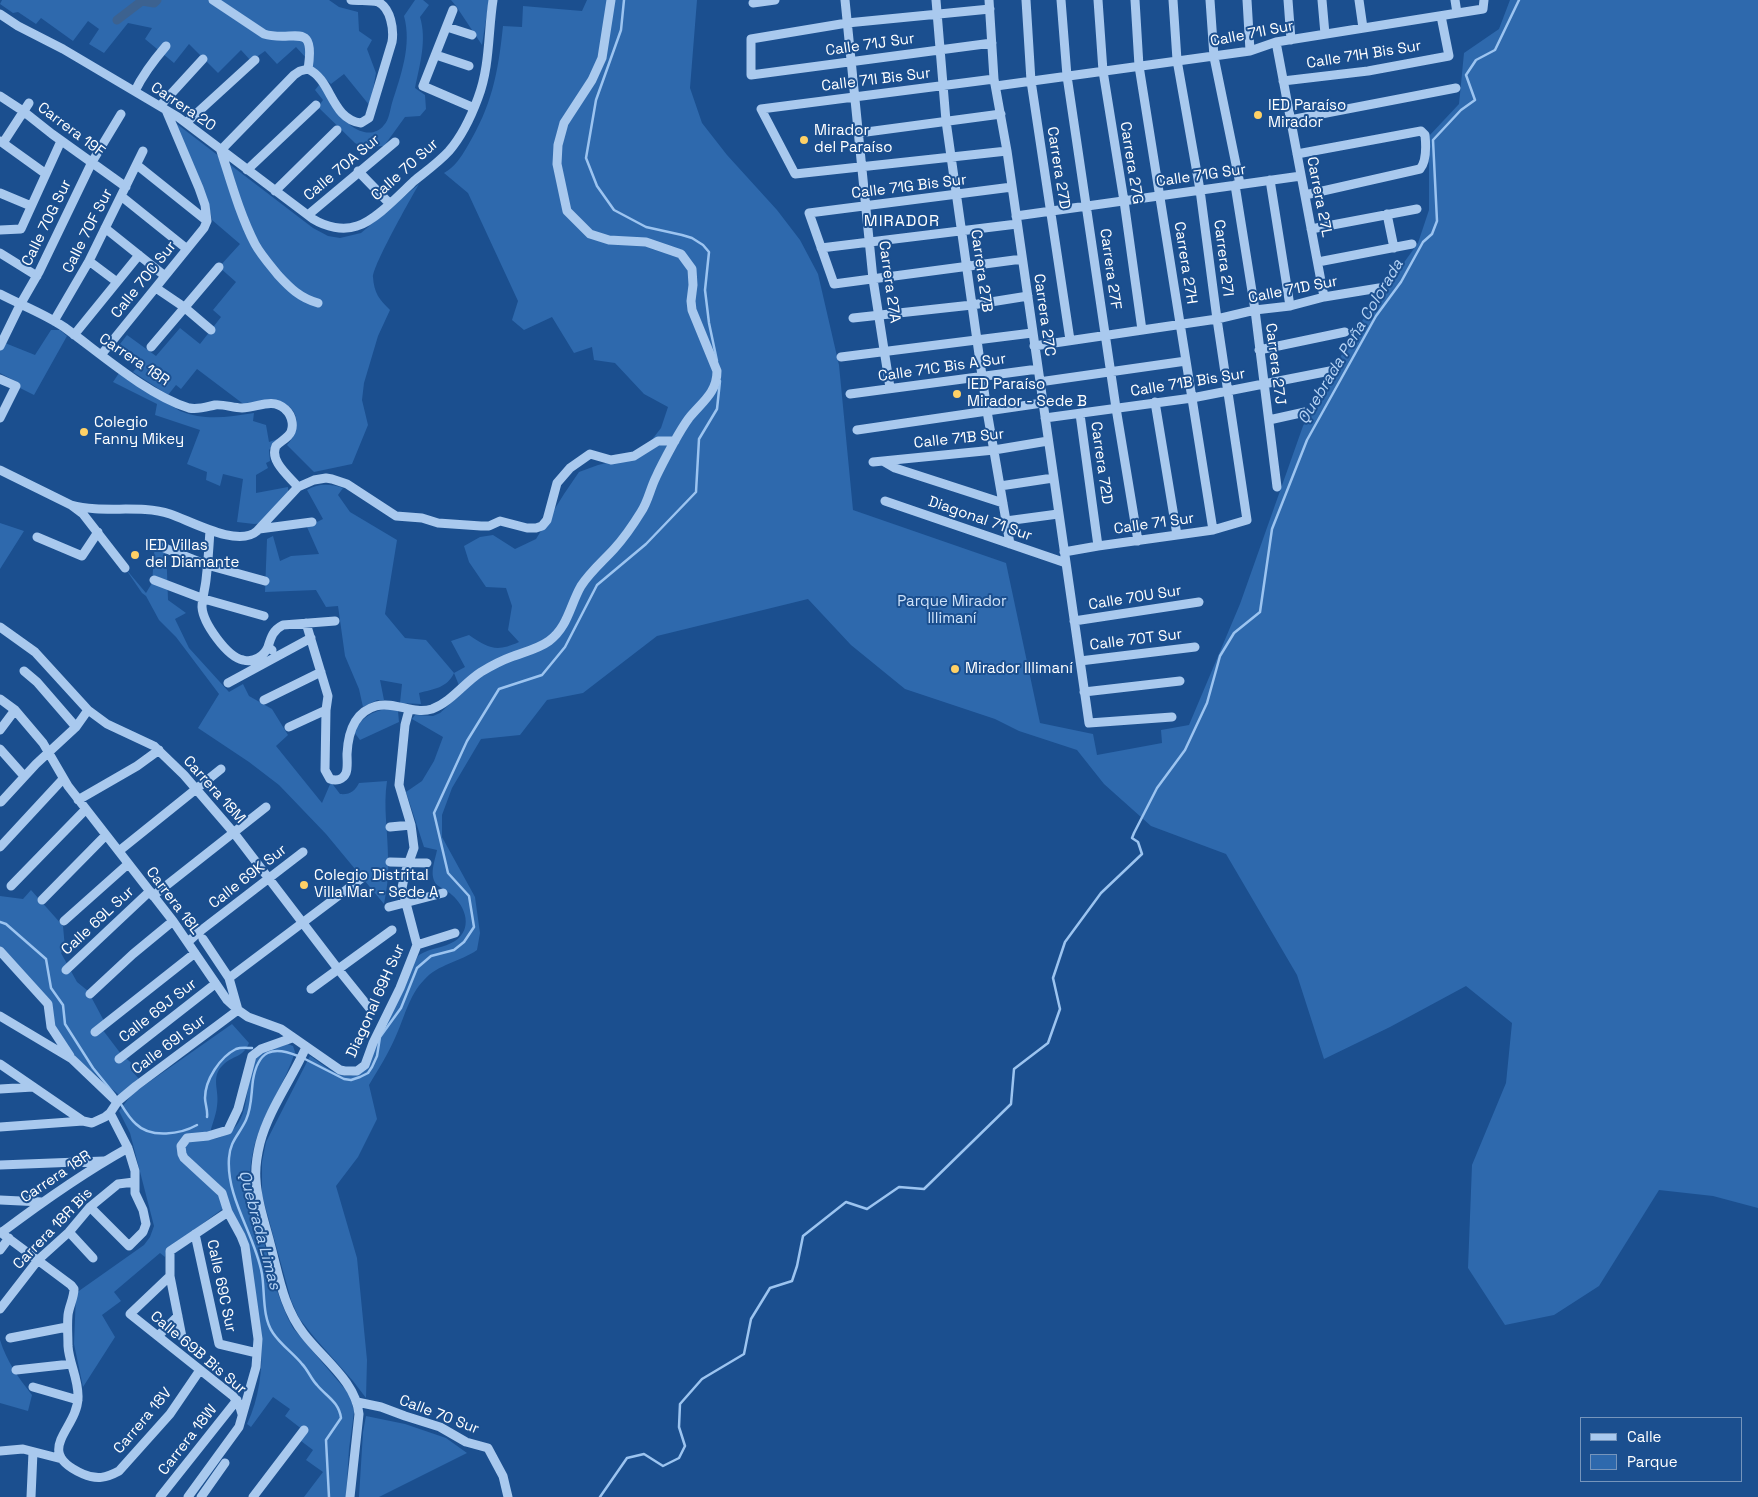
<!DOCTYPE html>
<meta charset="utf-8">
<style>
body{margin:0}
#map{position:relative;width:1758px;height:1497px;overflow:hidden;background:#1b4f8f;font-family:"Space Grotesk",sans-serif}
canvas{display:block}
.legend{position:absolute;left:1580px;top:1417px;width:162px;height:65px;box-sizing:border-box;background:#1b4f8f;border:1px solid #7695bc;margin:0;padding:6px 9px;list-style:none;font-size:15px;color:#fff}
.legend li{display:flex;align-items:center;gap:10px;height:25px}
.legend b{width:25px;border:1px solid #7695bc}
</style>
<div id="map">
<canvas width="1758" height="1497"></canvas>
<ul class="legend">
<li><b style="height:6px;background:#a9c9ee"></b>Calle</li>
<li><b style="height:14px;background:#2e69ad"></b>Parque</li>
</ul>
</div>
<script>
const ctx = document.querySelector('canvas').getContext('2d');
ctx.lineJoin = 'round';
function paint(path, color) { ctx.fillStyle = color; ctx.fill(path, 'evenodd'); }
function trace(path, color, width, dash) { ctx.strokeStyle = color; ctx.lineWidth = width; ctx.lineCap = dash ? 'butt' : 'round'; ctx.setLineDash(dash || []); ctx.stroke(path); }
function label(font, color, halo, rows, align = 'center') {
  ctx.font = font + ' "Space Grotesk",sans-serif'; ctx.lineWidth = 4; ctx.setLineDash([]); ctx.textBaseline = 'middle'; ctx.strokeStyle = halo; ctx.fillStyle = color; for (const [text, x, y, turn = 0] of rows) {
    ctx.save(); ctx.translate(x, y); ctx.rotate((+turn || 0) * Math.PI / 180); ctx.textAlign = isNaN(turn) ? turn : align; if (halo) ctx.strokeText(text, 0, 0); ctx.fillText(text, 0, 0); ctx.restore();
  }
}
paint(new Path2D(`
 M2 0H329L339 7 358 12 359 31 372 40 367 49 376 73 370 106 344 74 331 84 306 61 307 59 296 47 277 64 265 51 251 61 241 50 218 73 189 44 174 63 145 39 152 28 128 23 104 53 89 44 99 29 88 21 73 41 41 18 36 24 18 12 13 13 0 4Z
 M415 0H423L429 5 420 17C427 40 420 64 415 88L425 95 426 109 420 116 405 117 384 146 363 147 355 143 318 107 323 100 315 90 319 85 350 125C360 133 375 137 384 125 389 120 390 110 392 103 401 75 412 45 404 16Z
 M451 0H489L482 45 456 6Z
 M587 0H697L690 88 702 123 727 155 777 210 800 240 818 274 839 365 853 510 1006 563 1040 723 1093 734 1097 755 1162 743 1161 730 1189 725 1240 604 1303 426 1354 332 1418 243 1429 210V136L1459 104 1464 53 1499 29 1510 0H1758V1208L1713 1196 1659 1190 1599 1286 1554 1315 1505 1325 1468 1268 1472 1165 1506 1083 1512 1023 1466 986 1390 1027 1324 1059 1297 975 1226 854 1151 826 1104 784 1077 750 1019 731 995 719 905 689 851 645 808 599 657 636 583 693 547 700 520 735 481 739 452 788 442 815V837L475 897 480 933 477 950C460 962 438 964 424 980 409 995 404 1019 395 1038 388 1054 378 1070 369 1085L377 1119 358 1157 336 1186 357 1258 367 1360 366 1398 353 1381 314 1337 299 1318 291 1300 262 1195V1162L266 1142 310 1056C321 1063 336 1077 350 1076 371 1074 404 975 419 955 430 948 444 948 455 941 473 929 466 907 452 895 448 891 440 888 436 884 429 874 435 861 437 850L424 847 406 792 422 781 434 761 443 737 412 719 415 715 433 716 440 713 462 693 454 673C447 688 434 689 419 693L421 704 400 703 402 684 380 680 384 700H377L363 707 359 689 345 656 338 606 326 607 316 590 265 592 267 539 273 536 280 561 291 556 319 554 307 527 323 519 307 490C319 483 330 484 343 488L338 495 350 512 397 540 385 614 405 638 426 640 454 673 465 667 451 641 469 635C489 649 497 652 519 642L508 630 512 606 506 588 486 587 469 562 464 546 480 537 493 535 515 549 536 539 564 494 579 472 598 465 632 457 647 446 661 428 668 407 644 394 615 363 594 360 592 347 574 353 552 317 524 330 512 320 518 301 468 193 444 173C455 167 461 157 467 147 492 105 498 74 503 26L522 27 523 6 582 11Z
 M173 121 313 228 328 236 340 238 361 233 419 184C411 198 373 265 373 277 374 293 379 299 390 310L378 336 364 383 362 400 368 425 352 464 314 472 287 445C299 433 302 409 282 403 274 400 255 405 246 406L197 369 181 389 176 385 168 395 133 372 143 361 120 344 127 335 156 356 180 328 200 344 221 317 213 310 236 282 219 267 240 244 212 220 210 211Z
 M51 330H60L67 336 34 395 16 386 19 383 0 373V341L35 355Z
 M119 373 180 411C205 421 228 417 254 413L253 421 266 425 269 442 278 439 269 450 270 461 266 463 268 468 256 475V493L288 487V492L264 523 254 524 237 522 243 479 223 474 220 486 206 480 207 472 187 464 200 430 155 415 157 404 113 382Z
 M0 523 24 531 0 569Z
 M155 542 166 544 168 600 186 613 175 619 189 648 229 692 243 684 249 696 272 709 288 735 276 746 322 803 331 782 340 794C350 795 355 791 359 783L387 781C383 807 388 832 388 858 389 874 387 889 384 904L326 834 279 785 249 762 198 728 219 694 176 637 159 620 146 596 142 593 125 568 146 593 152 583Z
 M388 709 398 711 399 722 360 740 354 732C360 719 373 710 388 709Z
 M31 890 63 926 65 948 61 953 77 982 88 991 104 1021 99 1025 121 1054 135 1066 131 1070 139 1079 119 1095 80 1061 66 1046 54 1026 50 1004 0 949V896L23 899Z
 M232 1024 249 1043C243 1058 233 1055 223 1065 210 1077 220 1091 217 1106 216 1117 210 1128 209 1140 263 1132 236 1072 263 1050 269 1045 279 1045 285 1043L293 1046 295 1052C285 1084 264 1111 255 1143 251 1158 249 1174 251 1189 253 1204 258 1219 262 1234 270 1266 277 1299 293 1328L350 1395 354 1412 349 1449 346 1497H304L323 1472 306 1460 313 1450 297 1438 303 1430 285 1416 290 1409 273 1397 251 1427 247 1424C259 1399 263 1369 261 1341 259 1324 253 1305 250 1288 244 1260 238 1233 230 1205L221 1210 172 1246 166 1251 165 1257 160 1253 114 1292 121 1301 102 1315 115 1337 83 1387 74 1344 76 1293 144 1245 150 1237 154 1226 130 1133 119 1111 132 1094Z
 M0 1340C7 1362 18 1377 32 1395L28 1411 0 1403Z
 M366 1416 405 1424 446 1438 467 1453 379 1497H359L363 1432Z`), '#2e69ad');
trace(new Path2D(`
 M624 0 621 30 596 100 586 158 597 186 614 210 646 227 682 235 692 238 703 245 709 252 705 290 709 323 717 361
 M0 922 6 924 46 959 51 988 63 1005 65 1024 93 1068 115 1095
 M298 1056C272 1045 258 1051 253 1080 251 1094 252 1107 246 1120 239 1135 230 1141 229 1158 226 1198 255 1235 262 1274 265 1293 262 1317 273 1333 281 1345 293 1353 302 1364 308 1370 311 1379 317 1385 327 1397 339 1402 341 1418L326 1440 329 1497
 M303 1058 344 1079 351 1080 360 1077 368 1073 372 1067 377 1056 380 1037 401 1008 417 968 431 956 454 950 464 942 474 927 469 896 448 873 434 813 467 741 499 689 542 675 565 647 597 585 646 544 696 492 699 439 717 409 720 381
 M119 1101C124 1109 129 1118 136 1124 151 1139 181 1134 197 1125
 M207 1117C208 1110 205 1104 205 1098 205 1080 220 1057 236 1049 241 1047 247 1048 252 1048
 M600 1497 627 1458 644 1454 663 1466 679 1458 685 1446 679 1427 680 1404 702 1379 744 1354 751 1319 770 1288 792 1281 797 1266 803 1236 846 1202 867 1209 899 1187 924 1189 1011 1104 1014 1069 1048 1043 1060 1009 1053 978 1065 942 1101 893 1142 854 1138 842 1132 838 1134 833 1157 788 1185 750 1207 703 1220 656 1234 633 1260 612 1272 529 1307 440 1376 316 1401 282 1423 242 1432 234 1437 221 1433 140 1461 110 1475 100 1466 75 1476 60 1495 50 1519 0`), '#9cc4f0', 2.5);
trace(new Path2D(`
 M117 20 142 1 154 3 157 0`), '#3c6290', 9);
trace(new Path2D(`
 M213 0 264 34C293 43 316 19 308 69
 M845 0 873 279 890 388
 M936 0 946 121 987 411 1010 544
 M989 0 994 79 1007 151 1089 723 1172 717
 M1026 0 1031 81 1070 340
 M1061 0 1067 76 1116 408 1138 541
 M1098 0 1103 71 1124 201 1142 330
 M1135 0 1139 66 1213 530
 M1210 0 1214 57 1240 184
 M1247 0 1250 51
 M1288 0 1291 40
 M1322 0 1325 34
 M1359 0 1363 28
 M1455 0 1457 13
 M753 3 775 0
 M990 9 847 23 751 39V75L992 43
 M453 10 423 86 474 108
 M0 14 18 26 63 49 178 117 313 219C326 227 343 231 357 226 375 221 400 194 414 181 425 172 439 162 449 151 462 136 471 117 478 98 490 67 488 32 493 0
 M447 27 472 35
 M1276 42 1324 297
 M436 55 469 66
 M308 69C332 80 331 119 361 123L369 118 392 42C394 30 391 8 378 2 370 0 360 1 351 0
 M994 79 761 109 795 174 1007 151
 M1283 81 1368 71 1449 56 1441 16
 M996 86 1250 51 1276 42 1483 9 1484 0
 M135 91C143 74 154 60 166 46
 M0 96 23 111 52 134 126 187
 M160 106 203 59
 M166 110 199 188 205 205 207 221
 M1290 120 1456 88
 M186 123 255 60
 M859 133 1001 114
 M0 141 46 174
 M3 143 29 103
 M221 150 294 75 300 71 308 69
 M221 151C231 182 240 215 255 244 261 255 270 265 278 275 290 288 300 298 318 303
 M1297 154 1421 131 1425 135C1426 145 1427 161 1420 169L1305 195
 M137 165 207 221
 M247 170 316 105
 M358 171 389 203
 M1270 180 1290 306
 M1235 185 1255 310 1277 487
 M1012 187 809 213 834 284 1022 259
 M275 191 337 130
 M0 193 31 206
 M121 196 187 249
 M1387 214 1394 248
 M308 215 395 142
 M1016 216 1301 176
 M105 228 165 276
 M1311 229 1417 209
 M0 230 21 229 61 141
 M821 248 1017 224
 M0 253 37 276
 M89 261 117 282
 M1318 262 1412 244
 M156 288 184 307 211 330
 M0 294C21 305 45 314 64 327 100 353 147 395 189 408 198 410 206 407 215 405 224 404 233 408 242 408 257 408 272 397 285 409 293 416 295 429 288 436 284 440 280 442 276 446 269 461 289 476 298 487
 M853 318 972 305 1028 296
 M54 321 89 261 143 151
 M74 335 139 255
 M0 346 20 305 39 272 92 162 121 114
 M1034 346 1217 319 1255 310 1290 306 1324 297 1379 288
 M151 347 219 267
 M1259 350 1345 332
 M101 355 204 228 207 221
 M841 357 1032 333
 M0 379 16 386 0 418
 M1039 382 1186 361
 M850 394 1038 369
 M1155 402 1177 535
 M1080 414 1098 546
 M1045 418 1192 398 1335 370
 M1269 420 1305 412
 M857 430 1042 403
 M883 461 895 468 1003 503
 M873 462 994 450 1048 441
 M0 470 71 505 83 514 125 568
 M1000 486 1053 478
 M885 501 1066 563
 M71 505C103 514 139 504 170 514 191 521 238 548 257 531L298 487 314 480 326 478 332 479 347 484 396 516 422 518 438 523 481 526H489L500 521 527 528H536L542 526 547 520 557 483 570 468 590 454 611 460 634 456 658 441H675
 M1006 521 1058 514
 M259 529 312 522
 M210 530C209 547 208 563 206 580 205 589 202 599 202 607 203 623 227 657 243 660 254 663 264 656 268 647
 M37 537 82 556 98 532
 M157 545 207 565 265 581
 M1064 552 1098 546 1213 530 1247 520 1217 319 1200 190 1177 60 1173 0
 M154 580 204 599 264 616
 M1074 621 1199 602
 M306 623 328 696 326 710 325 770 330 779C336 781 343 780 346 773 348 768 347 760 347 754 348 733 354 712 376 706 395 701 413 715 432 709 451 702 464 683 481 672 491 666 500 661 511 657 524 652 538 649 549 641 568 627 570 605 581 586 590 572 603 561 614 549 624 538 633 525 641 512 648 502 650 489 656 477 661 466 667 455 673 444 678 435 683 426 689 418 702 402 717 393 717 371L692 310 691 301 693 285 692 269 681 254 646 242 609 240 590 234 567 211 557 164 558 145 564 123 592 80 602 58 611 0
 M0 627 35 652 88 710 107 724 154 746 184 775 234 833 338 969 371 1010
 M272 650 268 647C271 637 273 630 283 625L335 621
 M1080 661 1195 647
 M24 671 37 682 76 727
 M228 683 311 638
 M1084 692 1180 681
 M0 699 15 710 43 743 68 786 173 921 227 1000 238 1010 248 1017 281 1029 340 1070 345 1071H357L365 1065 373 1043 400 988 417 945
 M264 700 321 672
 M409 710 405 725 399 785 411 825 414 848 405 873 402 888 417 945
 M289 727 326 710
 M0 730 15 710
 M0 749 24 776
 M78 800 137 766 159 750
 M1 802 36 764 76 727 88 710
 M390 827 411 825
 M0 847 63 779
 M119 851 221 769
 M390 862 427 863
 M11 886 86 809
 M153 896 266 807
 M42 900 106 835
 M389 907 443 893
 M64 921 128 864
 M188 942 199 932 303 852
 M417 945 455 933
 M0 951 48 1004 51 1027 70 1056
 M66 970 150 891
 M229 978 362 878
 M311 989 392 930
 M90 994 133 954 173 921
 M0 1016 72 1059 117 1102
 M95 1032 195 953
 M306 1047C292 1079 269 1109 260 1143 257 1155 255 1168 256 1180 257 1202 265 1223 270 1243 279 1276 283 1307 304 1334 323 1359 356 1382 359 1414L350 1497
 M119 1059 215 984
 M0 1064 83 1121
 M0 1089 33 1087
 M0 1127 83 1121 92 1123 105 1117 110 1113 118 1101 136 1086 238 1010 229 978 203 939
 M0 1165 104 1161
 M0 1200 42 1202
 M90 1207 129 1246 143 1232 146 1224 143 1210 135 1193V1171L128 1148 110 1113
 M228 1212 170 1251V1276L130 1314 233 1396 239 1404 242 1414
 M0 1232 71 1285 74 1289C74 1298 69 1306 68 1315 67 1325 68 1336 68 1346 69 1363 79 1380 78 1398 77 1430 32 1451 83 1474 97 1480 106 1478 119 1471L170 1414 200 1370
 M69 1232 93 1258
 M1 1233C42 1202 83 1173 128 1148
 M195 1234 219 1344 257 1353
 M0 1250 9 1238
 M170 1276 182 1337
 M0 1309 38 1260 69 1232 90 1207 118 1184 134 1182
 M158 1336 178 1316
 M10 1338 67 1327
 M16 1370 71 1364
 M33 1387 78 1400
 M357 1402 381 1407 405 1416 440 1427 466 1442 488 1448 503 1476 508 1497
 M0 1451 23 1449 62 1459
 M31 1497 33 1452
 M160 1497 237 1400
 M188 1497 239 1427 256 1367 258 1339 245 1246 241 1236 228 1212 222 1193 184 1158 182 1154 181 1146 187 1138 208 1136 228 1130 238 1109 252 1056 261 1049 292 1038
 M201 1497 225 1463
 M253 1497 304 1430`), '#a9c9ee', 9);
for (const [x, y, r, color] of [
 [1258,115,5,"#ffd166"],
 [804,140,5,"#ffd166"],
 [957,394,5,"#ffd166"],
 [84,432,5,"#ffd166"],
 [135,555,5,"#ffd166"],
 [955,669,5,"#ffd166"],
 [304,885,5,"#ffd166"]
]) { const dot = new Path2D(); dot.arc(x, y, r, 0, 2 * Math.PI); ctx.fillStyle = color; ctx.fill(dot); trace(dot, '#1b4f8f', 2); }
label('15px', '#fff', '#1b4f8f', [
 ["Calle 71I Sur",1252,34,-11],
 ["Calle 71J Sur",870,45,-8],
 ["Calle 71H Bis Sur",1364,55,-9],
 ["Calle 71I Bis Sur",876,80,-7],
 ["Carrera 20",183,107,34],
 ["Carrera 19F",71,130,37],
 ["Carrera 27G",1131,163,81],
 ["Calle 70A Sur",342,168,-40],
 ["Carrera 27D",1058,168,81],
 ["Calle 70 Sur",405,170,-42],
 ["Calle 71G Sur",1201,176,-8],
 ["Calle 71G Bis Sur",909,187,-7],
 ["Carrera 27L",1319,197,79],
 ["Calle 70G Sur",47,223,-64],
 ["Calle 70F Sur",88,231,-63],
 ["Carrera 27I",1223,258,83],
 ["Carrera 27H",1185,263,81],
 ["Carrera 27F",1110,269,82],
 ["Carrera 27B",981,271,82],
 ["Calle 70C Sur",144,280,-51],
 ["Carrera 27A",889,282,82],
 ["Calle 71D Sur",1293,290,-11],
 ["Carrera 27C",1044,315,82],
 ["Carrera 18R",134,360,34],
 ["Carrera 27J",1275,364,83],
 ["Calle 71C Bis A Sur",942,368,-8],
 ["Calle 71B Bis Sur",1188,383,-9],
 ["Calle 71B Sur",959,439,-6],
 ["Carrera 72D",1101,463,82],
 ["Diagonal 71 Sur",980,519,19],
 ["Calle 71 Sur",1154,524,-8],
 ["Calle 70U Sur",1135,598,-9],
 ["Calle 70T Sur",1136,640,-7],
 ["Carrera 18M",214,790,48],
 ["Calle 69K Sur",248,877,-38],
 ["Carrera 18L",173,901,53],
 ["Calle 69L Sur",98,921,-43],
 ["Diagonal 69H Sur",376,1001,-66],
 ["Calle 69J Sur",158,1011,-38],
 ["Calle 69I Sur",169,1045,-37],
 ["Carrera 18R",56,1177,-34],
 ["Carrera 18R Bis",53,1229,-46],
 ["Calle 69C Sur",221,1286,78],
 ["Calle 69B Bis Sur",198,1353,40],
 ["Calle 70 Sur",439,1415,21],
 ["Carrera 18V",143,1421,-50],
 ["Carrera 18W",188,1440,-52]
]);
label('15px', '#fff', '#1b4f8f', [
 ["IED Paraíso",1268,106],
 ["Mirador",1268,123],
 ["Mirador",814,131],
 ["del Paraíso",814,148],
 ["IED Paraíso",967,385],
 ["Mirador - Sede B",967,402],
 ["Colegio",94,423],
 ["Fanny Mikey",94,440],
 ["IED Villas",145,546],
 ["del Diamante",145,563],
 ["Mirador Illimaní",965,669],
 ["Colegio Distrital",314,876],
 ["Villa Mar - Sede A",314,893]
], 'left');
label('15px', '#cfe3fa', '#1b4f8f', [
 ["Parque Mirador",952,602],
 ["Illimaní",952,619]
]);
ctx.letterSpacing = '1px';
label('16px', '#fff', '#1b4f8f', [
 ["MIRADOR",902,222]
]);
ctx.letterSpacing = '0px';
label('italic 16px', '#b5d3f5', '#1b4f8f', [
 ["Quebrada Peña Colorada",1351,342,-59],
 ["Quebrada Limas",259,1230,75]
]);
</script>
